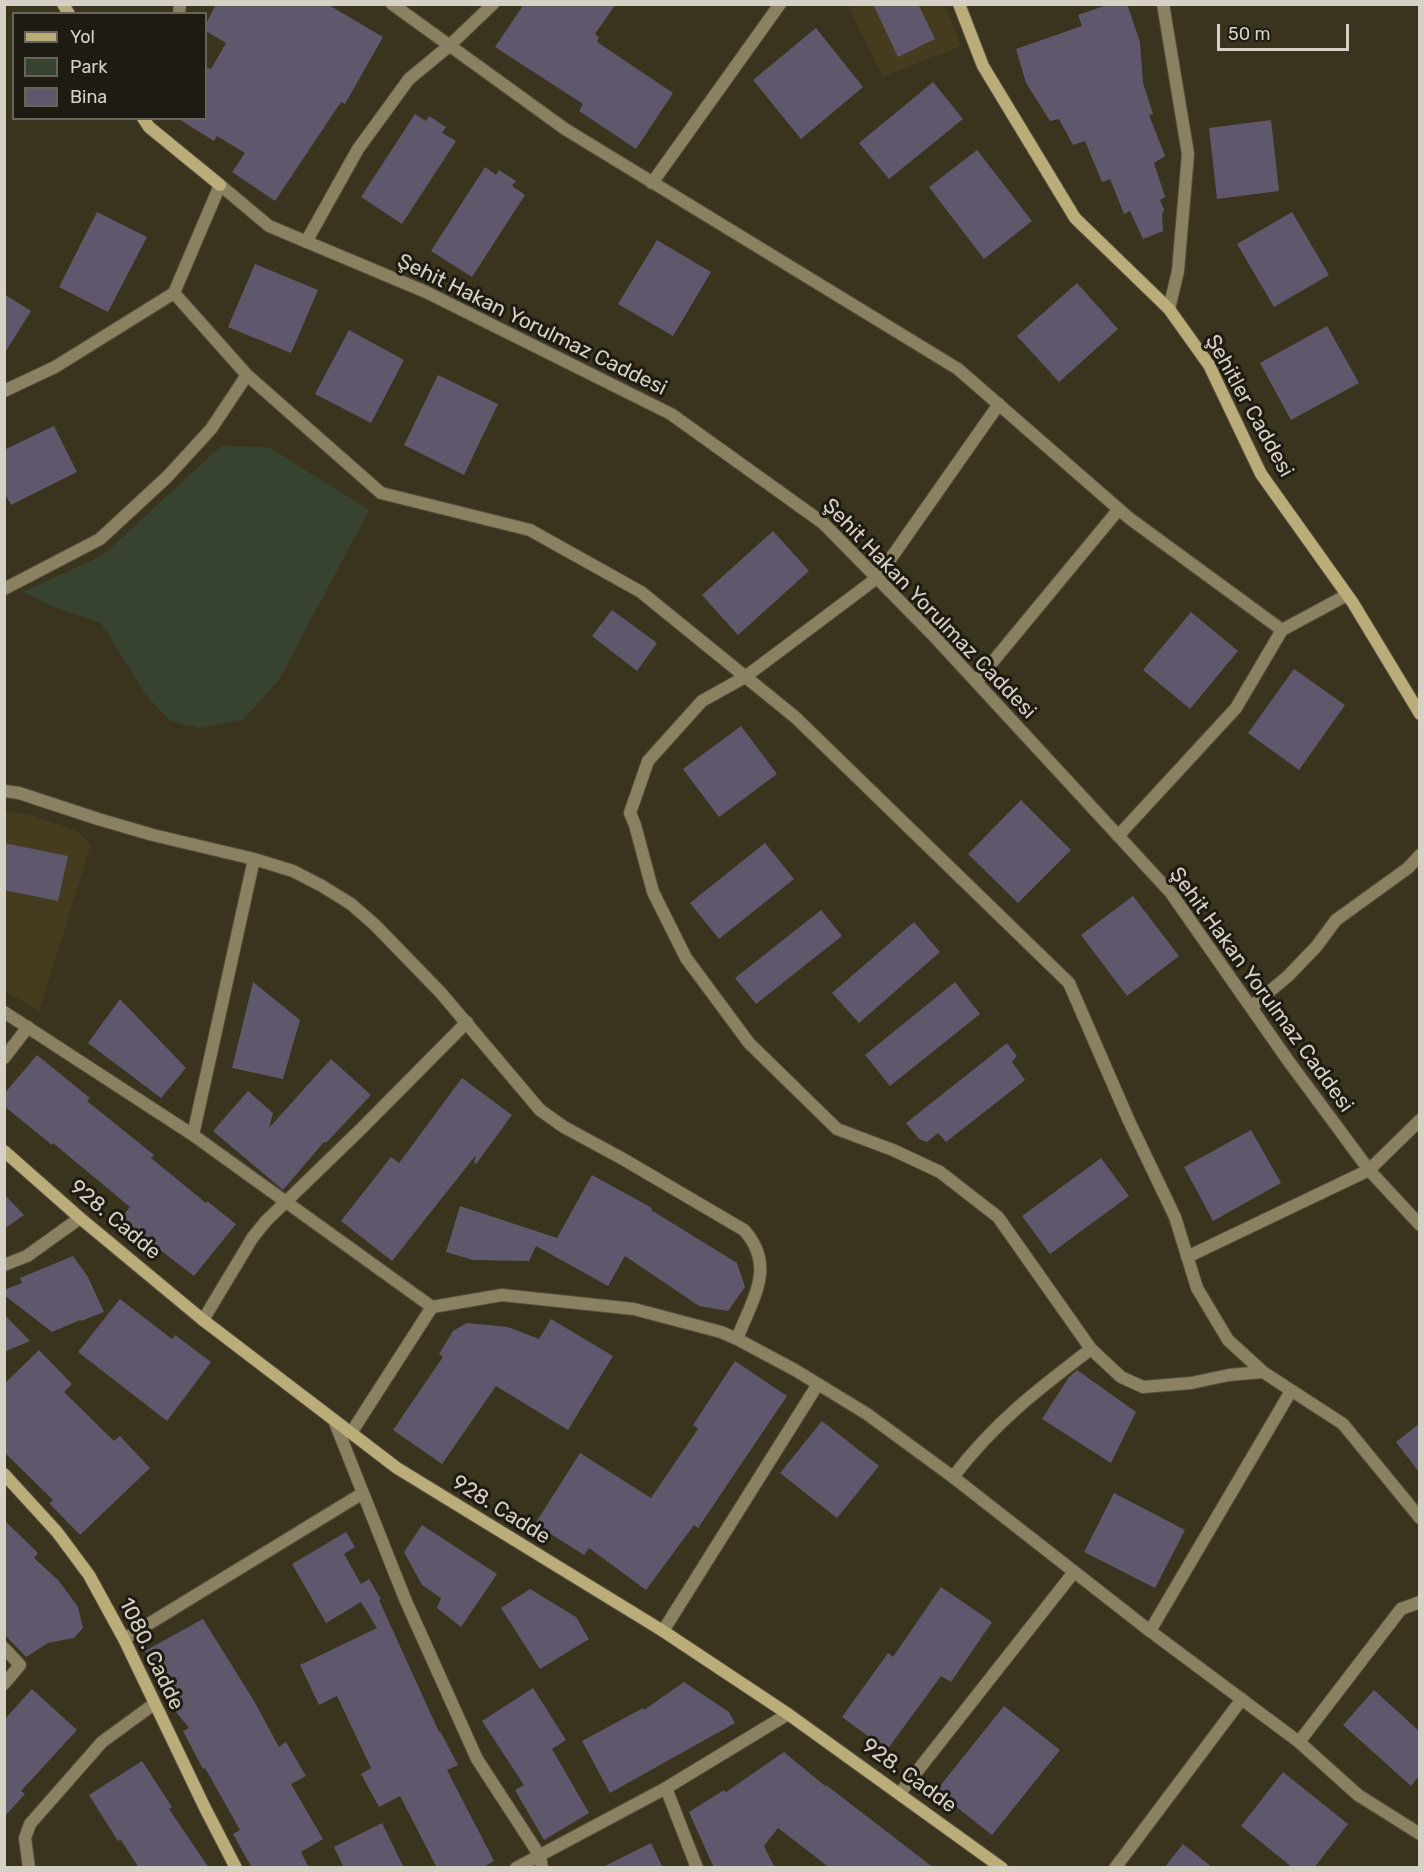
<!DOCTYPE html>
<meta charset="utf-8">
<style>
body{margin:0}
#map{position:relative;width:1424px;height:1872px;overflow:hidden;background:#3a331e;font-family:Rubik,sans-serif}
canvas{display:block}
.frame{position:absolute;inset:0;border:6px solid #d6d1c5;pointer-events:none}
.legend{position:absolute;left:12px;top:12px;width:195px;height:108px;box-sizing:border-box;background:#1e1b12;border:2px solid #68645a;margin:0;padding:8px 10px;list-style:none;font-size:18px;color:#d6d1c5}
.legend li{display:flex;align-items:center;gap:12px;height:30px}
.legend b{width:30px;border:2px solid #68645a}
.scale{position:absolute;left:1217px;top:24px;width:132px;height:27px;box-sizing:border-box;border:3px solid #d6d1c5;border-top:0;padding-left:8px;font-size:18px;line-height:21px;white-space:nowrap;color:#d6d1c5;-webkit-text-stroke:4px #1e1b12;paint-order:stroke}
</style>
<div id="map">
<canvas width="1424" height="1872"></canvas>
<div class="frame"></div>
<ul class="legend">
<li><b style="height:8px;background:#bbad7a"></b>Yol</li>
<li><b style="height:16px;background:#37432e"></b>Park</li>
<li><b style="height:16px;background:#5f586d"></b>Bina</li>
</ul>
<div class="scale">50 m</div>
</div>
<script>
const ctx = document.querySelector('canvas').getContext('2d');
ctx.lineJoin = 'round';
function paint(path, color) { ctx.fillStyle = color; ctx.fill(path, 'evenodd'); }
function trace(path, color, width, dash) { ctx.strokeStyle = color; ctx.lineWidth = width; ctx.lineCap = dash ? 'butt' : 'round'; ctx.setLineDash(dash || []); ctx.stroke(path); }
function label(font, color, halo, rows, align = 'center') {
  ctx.font = font + ' Rubik,sans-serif'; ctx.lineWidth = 6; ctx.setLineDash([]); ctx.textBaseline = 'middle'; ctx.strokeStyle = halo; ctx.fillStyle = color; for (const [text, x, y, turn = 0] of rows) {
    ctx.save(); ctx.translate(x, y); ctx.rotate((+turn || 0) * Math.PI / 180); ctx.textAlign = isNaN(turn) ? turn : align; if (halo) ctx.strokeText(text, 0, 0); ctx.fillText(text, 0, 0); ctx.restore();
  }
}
paint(new Path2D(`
 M848 5H945L961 46 883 77Z
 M5 812 31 815 77 831 91 844 39 1011 5 991Z`), '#453c20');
paint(new Path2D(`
 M221 446 269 447 369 510 279 680 243 720 200 728 170 721 146 695 101 623 53 607 23 592 103 555Z`), '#37432e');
paint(new Path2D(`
 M216 4H327L383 37 345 104 341 102 275 201 232 172 245 153 217 136 214 141 177 118H206V67L211 69 226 43 206 31V24Z
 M524 4H616L595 34 599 37 597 42 673 93 636 149 579 111 583 104 495 47Z
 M873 4H918L935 39 898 57Z
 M1110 4H1127L1140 42 1143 83 1153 114 1149 115 1165 156 1154 163 1165 197 1160 200 1164 210 1162 215 1163 231 1143 239 1130 211 1124 214 1110 179 1102 182 1085 141 1073 145 1059 119 1050 121 1026 83 1016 49 1082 26 1078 15Z
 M816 28 863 87 801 139 753 80Z
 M933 82 963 119 889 179 859 143Z
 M415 114 426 121 429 116 446 127 442 133 456 141 402 224 361 197Z
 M1271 120 1279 191 1217 199 1209 128Z
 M977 150 1032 221 984 259 929 187Z
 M485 167 496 175 499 170 516 181 512 186 525 195 472 277 431 251Z
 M97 212 147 237 108 312 59 287Z
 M1292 212 1329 275 1274 307 1237 244Z
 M657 240 711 272 673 336 618 304Z
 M255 264 318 290 291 353 228 327Z
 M1077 283 1118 329 1059 382 1017 336Z
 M4 294 31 311 4 354Z
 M1327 326 1359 383 1291 420 1260 363Z
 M349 330 404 360 371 423 315 394Z
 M438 375 498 404 464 475 404 445Z
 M54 426 77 472 11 505 4 492V450Z
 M773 531 809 571 738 635 702 595Z
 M612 610 657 643 637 671 592 636Z
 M1191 612 1238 651 1190 709 1143 670Z
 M1294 669 1345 705 1299 770 1248 733Z
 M741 726 777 774 719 817 683 769Z
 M1021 800 1071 850 1018 903 968 854Z
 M4 843 68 856 58 901 4 890Z
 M765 843 794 879 719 939 690 903Z
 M1133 896 1179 956 1127 996 1081 935Z
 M821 910 842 936 756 1004 735 978Z
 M914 922 940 952 859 1023 832 993Z
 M253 982 300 1020 283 1079 232 1068Z
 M955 982 980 1014 890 1086 865 1055Z
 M120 999 186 1068 161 1098 88 1043Z
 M1007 1043 1017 1056 1012 1062 1025 1080 946 1142 938 1133 927 1142 919 1139 906 1123Z
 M37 1055 90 1098 87 1101 154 1155 151 1158 206 1203 207 1201 236 1224 194 1276 120 1219 130 1207 53 1143 52 1145 4 1106V1094Z
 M331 1059 371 1095 326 1143 324 1142 283 1190 213 1131 248 1091 273 1113 269 1128Z
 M462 1078 512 1115 476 1164 474 1163 476 1155 392 1261 341 1221 391 1157 399 1163Z
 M1251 1130 1281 1183 1213 1221 1184 1167Z
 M1101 1158 1129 1196 1050 1254 1022 1216Z
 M592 1175 652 1208 651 1210 737 1263 745 1287 728 1311 699 1306 625 1256 608 1286 536 1246 529 1261 473 1260 446 1252 460 1206 557 1238Z
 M4 1194 24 1215 4 1229Z
 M73 1256 88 1277 104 1312 81 1321 80 1320 52 1332 4 1295V1290L22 1283 20 1278Z
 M120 1299 172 1339 175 1335 211 1362 167 1421 78 1352Z
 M4 1314 30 1341 4 1352Z
 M551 1319 613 1356 568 1430 496 1386 442 1464 393 1430 443 1357 439 1354 453 1331 467 1323 508 1327 539 1339Z
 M39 1350 72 1384 64 1392 114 1441 120 1436 150 1468 80 1535 49 1503 53 1500 4 1452V1384Z
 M735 1361 787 1396 698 1528 694 1525 646 1590 589 1548 584 1555 535 1524 580 1453 651 1498 698 1429 693 1425Z
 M1077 1370 1136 1412 1111 1463 1042 1419 1069 1377Z
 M822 1421 879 1466 837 1518 780 1473Z
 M1419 1424V1472L1396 1442Z
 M1114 1493 1185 1530 1155 1588 1084 1552Z
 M4 1520 38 1553 34 1558 59 1581 78 1607 83 1628 74 1638 48 1643 26 1657 4 1634Z
 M422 1525 497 1574 461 1627 437 1608 441 1598 422 1585 404 1552Z
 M346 1532 355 1547 344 1554 361 1584 369 1579 381 1599 379 1600 439 1732 440 1731 458 1765 447 1770 494 1861 482 1868H437L400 1796 379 1807 361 1774 371 1768 337 1696 319 1705 300 1665 377 1628 361 1602 326 1623 292 1564Z
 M941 1587 992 1622 951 1682 941 1676 887 1750 842 1717 888 1653 893 1657Z
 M530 1589 576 1617 589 1639 540 1669 501 1608Z
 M203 1619 254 1701 279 1747 286 1742 306 1776 291 1784 323 1839 301 1852 309 1868H252L233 1834 240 1830 205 1768 203 1769 183 1731 189 1728 161 1693 170 1686 145 1651Z
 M684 1682 729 1712 735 1723 610 1793 582 1741 643 1708 644 1710Z
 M533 1688 566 1740 552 1749 589 1813 544 1840 515 1790 524 1785 482 1721Z
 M32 1689 77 1730 21 1791 25 1794 4 1817V1720Z
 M1374 1690 1419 1731V1776L1411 1786 1343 1725Z
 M1004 1706 1060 1750 992 1835 936 1791Z
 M784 1752 825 1786 826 1785 934 1868H830L778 1828 764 1846 775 1868H714L689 1812 724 1790 726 1792Z
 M142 1761 172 1807 169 1809 209 1868H139L121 1840 118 1841 89 1795Z
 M1283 1772 1348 1824 1314 1868H1293L1241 1826Z
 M382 1823 404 1868H344L334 1847Z
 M651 1843 663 1868H601Z
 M1183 1844 1213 1868H1164Z`), '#5f586d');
const street = new Path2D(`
 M392 4 565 129 958 369 1129 518 1282 630 1347 595
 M1163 4 1188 154 1178 271 1169 309
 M179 14 180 4
 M652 183 780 4
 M306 242 358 149 409 79 449 46 493 4
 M4 391 55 367 174 293
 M999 404 877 578 745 677 702 701 648 761 630 813 635 825 653 892 686 958 749 1043 837 1129 893 1150 940 1172 998 1217 1091 1349 1121 1377 1143 1387 1191 1383 1229 1375 1263 1372
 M4 589 100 539 167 477 211 429 247 375
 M976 682 1119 509
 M4 791 19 793 98 819 153 835 254 859 293 871 322 886 351 904 375 925 441 993 540 1110 564 1127 623 1159 744 1230C777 1267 752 1299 737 1339
 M1118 836 1236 708 1282 630
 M1251 1007 1288 976 1316 947 1336 920 1408 868 1420 855
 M4 1012 193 1135 432 1307 502 1295 634 1309 721 1332 737 1339 795 1370 867 1414 953 1477 1150 1631 1299 1742 1358 1795 1420 1834
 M4 1058 28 1027
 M193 1135 254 859
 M1420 1225 1369 1170 1287 1059 1171 893 932 634 823 523 671 414 426 292 269 226 220 185 174 293 247 375 381 493 530 530 641 592 795 717 1069 983 1129 1121 1175 1217 1197 1288 1228 1340 1263 1372 1343 1424 1420 1518
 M1187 1257 1369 1170 1420 1120
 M4 1265 27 1256 80 1218
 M203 1320 253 1237 266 1221 362 1128 467 1022
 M334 1420 405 1599 477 1759 540 1856 542 1868
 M351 1433 432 1307
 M953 1477C995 1422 1037 1390 1091 1349
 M663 1631 818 1384
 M1150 1631 1291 1391
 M124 1639 363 1493
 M4 1648 20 1665 4 1684
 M1299 1742 1401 1609 1420 1602
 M666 1788 697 1868
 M900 1793 1074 1572
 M29 1868 25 1838 30 1824 102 1742 154 1704
 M516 1868 666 1788 788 1714
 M1115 1868 1242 1699`);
const secondary = new Path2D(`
 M63 4 69 14
 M959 4 983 66 1075 218 1169 309 1209 365 1261 474 1353 603 1420 714
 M143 118 149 127 220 185
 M4 1151 80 1218 203 1320 397 1468 663 1631 788 1714 1002 1868
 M4 1474 57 1532 89 1575 124 1639 205 1808 236 1868`);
trace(street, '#564f3c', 14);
trace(secondary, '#564f3c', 14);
trace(street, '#8a8162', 12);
trace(secondary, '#bbad7a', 12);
label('21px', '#d6d1c5', '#1e1b12', [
 ["Şehit Hakan Yorulmaz Caddesi",532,325,26],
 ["Şehitler Caddesi",1249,406,61],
 ["Şehit Hakan Yorulmaz Caddesi",929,609,46],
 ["Şehit Hakan Yorulmaz Caddesi",1261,990,54],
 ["928. Cadde",115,1220,40],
 ["928. Cadde",501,1510,32],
 ["1080. Cadde",151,1654,64],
 ["928. Cadde",909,1776,36]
]);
</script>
